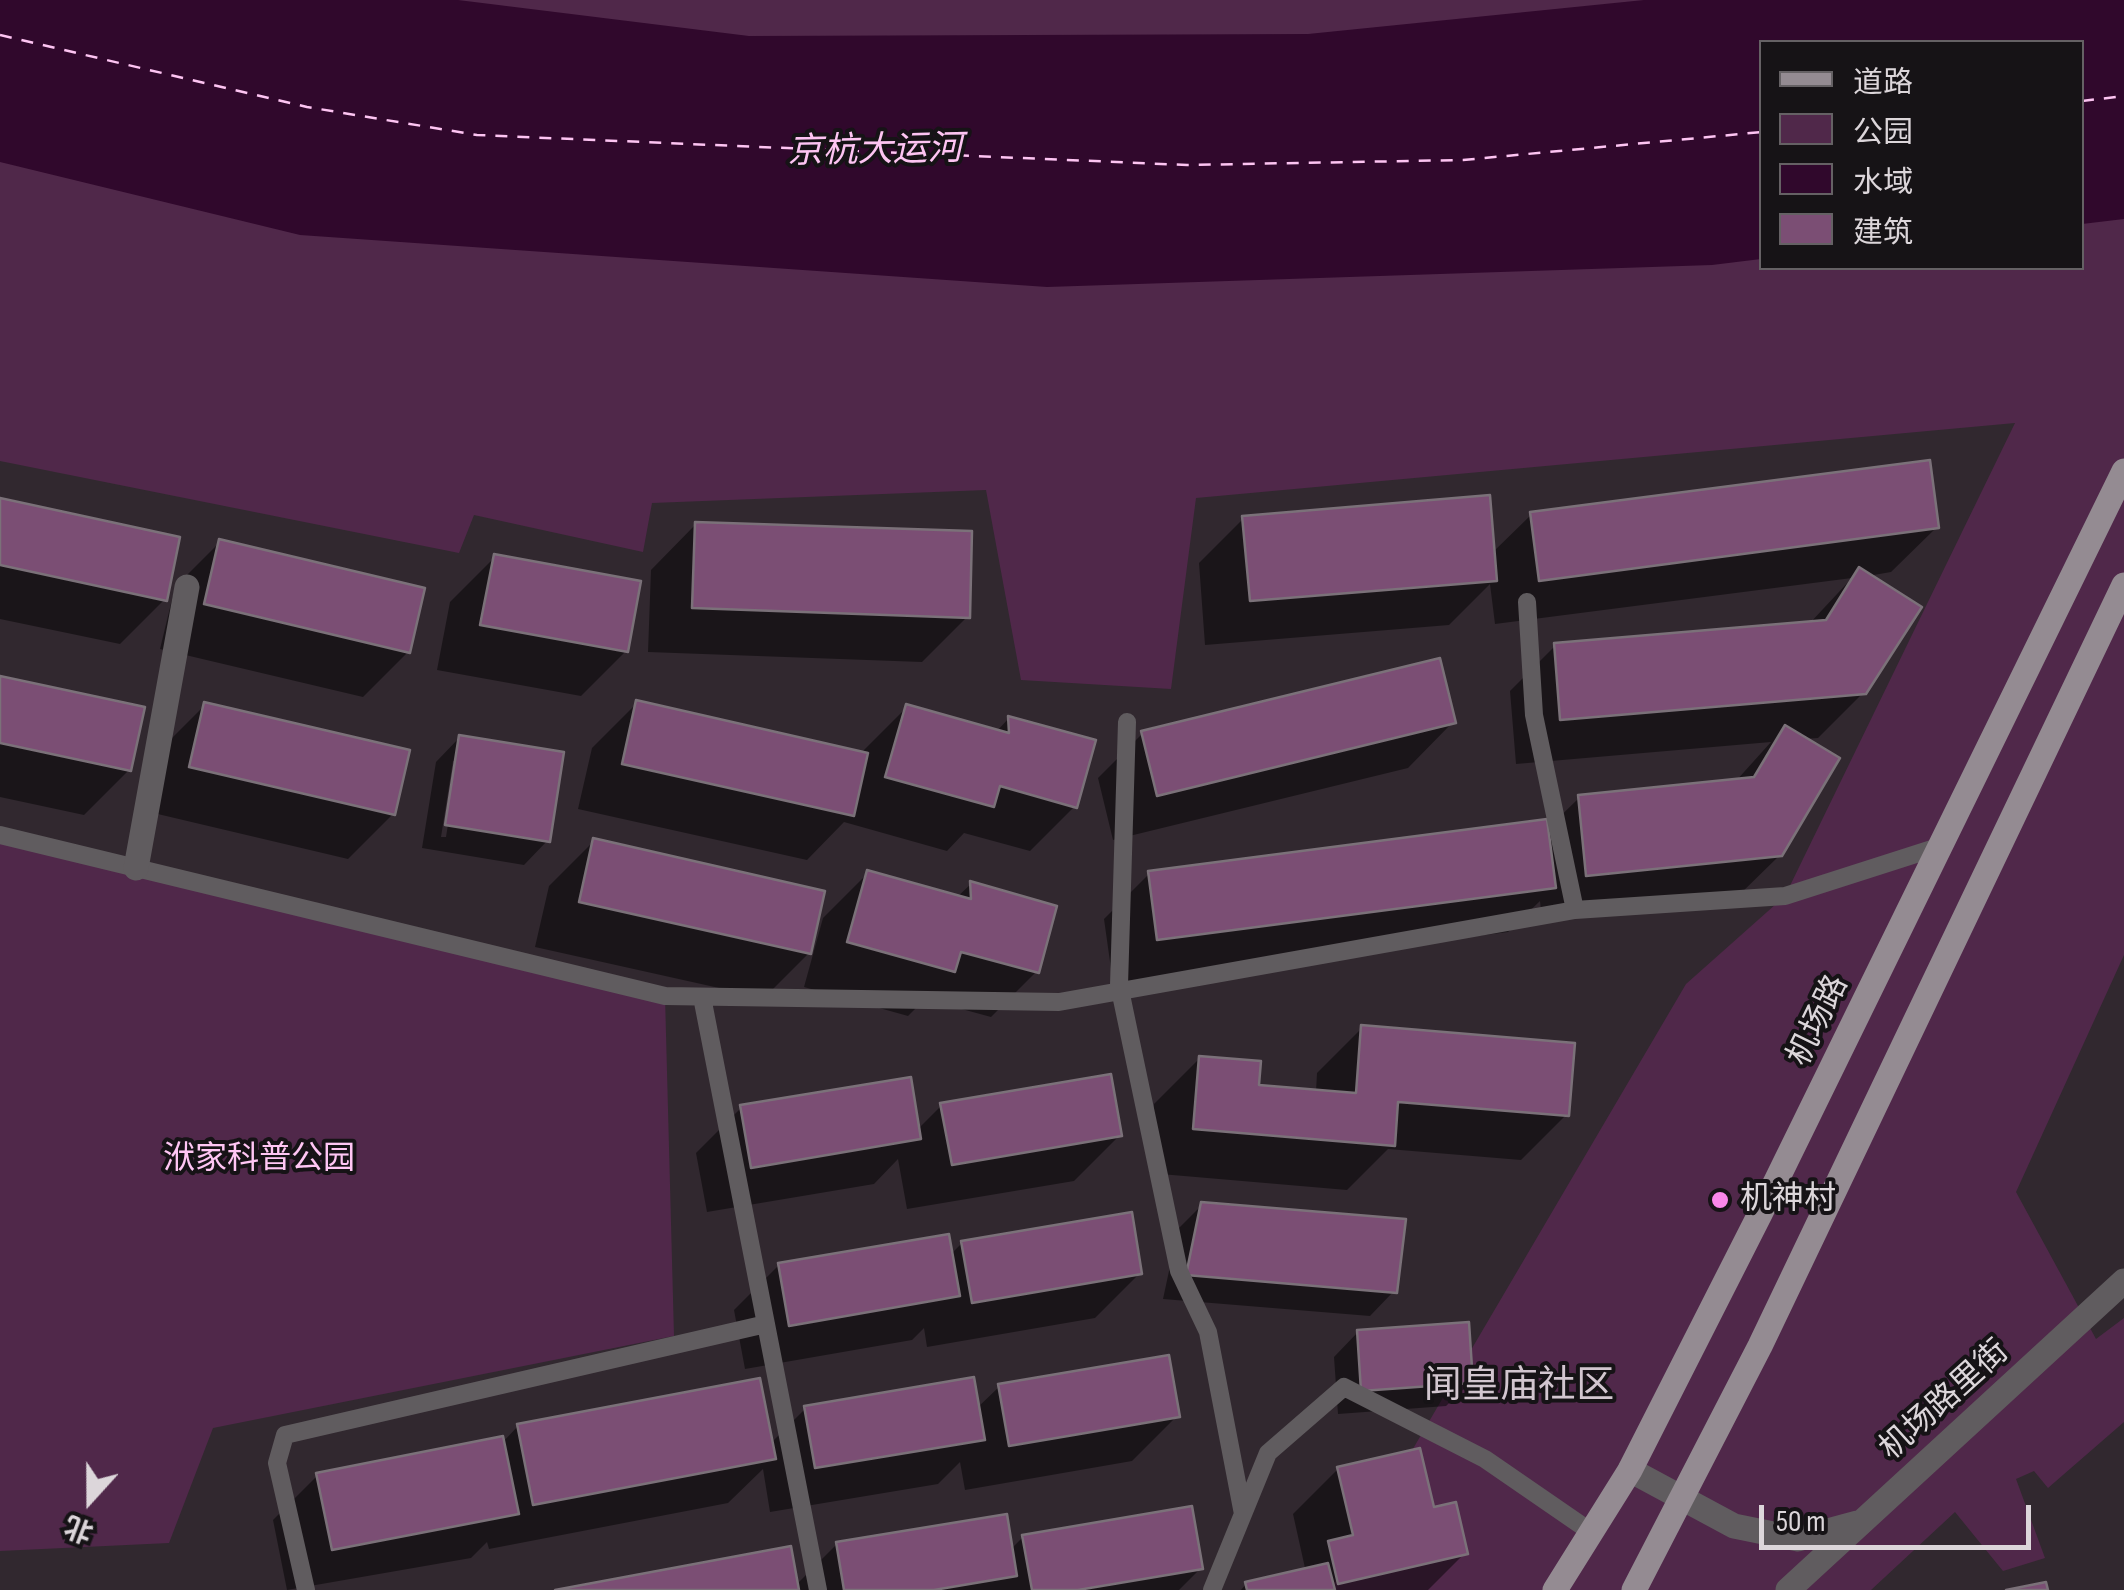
<!DOCTYPE html>
<meta charset="utf-8">
<style>
body{margin:0}
#map{position:relative;width:2124px;height:1590px;overflow:hidden;background:#31282f;font-family:"Sofia Sans Condensed","Noto Sans SC",sans-serif}
canvas{display:block}
.legend{position:absolute;left:1759px;top:40px;width:325px;height:230px;box-sizing:border-box;background:#161316;border:2px solid #656164;margin:0;padding:12px 18px;list-style:none;font-size:30px;color:#dcd6da}
.legend li{display:flex;align-items:center;gap:20px;height:50px}
.legend b{width:50px;border:2px solid #656164}
.north{position:absolute;left:40px;top:1450px;width:100px;height:100px;-webkit-text-stroke:8px #161316;paint-order:stroke;rotate:201deg;font-size:28px;font-weight:700;line-height:40px;text-align:center;color:#dcd6da}
.north::after{content:'';display:block;margin:auto;width:35px;height:45px;background:#dcd6da;clip-path:polygon(50% 0,100% 100%,50% 72%,0 100%)}
.scale{position:absolute;left:1759px;top:1505px;width:272px;height:45px;box-sizing:border-box;border:5px solid #dcd6da;border-top:0;padding-left:12px;font-size:30px;line-height:35px;white-space:nowrap;color:#dcd6da;-webkit-text-stroke:8px #161316;paint-order:stroke}
</style>
<div id="map">
<canvas width="2124" height="1590"></canvas>
<ul class="legend">
<li><b style="height:12px;background:#948b92"></b>道路</li>
<li><b style="height:28px;background:#50284a"></b>公园</li>
<li><b style="height:28px;background:#30082c"></b>水域</li>
<li><b style="height:28px;background:#7b4e74"></b>建筑</li>
</ul>
<div class="north">北</div>
<div class="scale">50 m</div>
</div>
<script>
const ctx = document.querySelector('canvas').getContext('2d');
ctx.lineJoin = 'round';
function paint(path, color) { ctx.fillStyle = color; ctx.fill(path, 'evenodd'); }
function trace(path, color, width, dash) { ctx.strokeStyle = color; ctx.lineWidth = width; ctx.lineCap = dash ? 'butt' : 'round'; ctx.setLineDash(dash || []); ctx.stroke(path); }
function label(font, color, halo, rows, align = 'center') {
  ctx.font = font + ' "Sofia Sans Condensed","Noto Sans SC",sans-serif'; ctx.lineWidth = 8; ctx.setLineDash([]); ctx.textBaseline = 'middle'; ctx.strokeStyle = halo; ctx.fillStyle = color; for (const [text, x, y, turn = 0] of rows) {
    ctx.save(); ctx.translate(x, y); ctx.rotate((+turn || 0) * Math.PI / 180); ctx.textAlign = isNaN(turn) ? turn : align; if (halo) ctx.strokeText(text, 0, 0); ctx.fillText(text, 0, 0); ctx.restore();
  }
}
paint(new Path2D(`
 M0 0H2124V955L2016 1192 2096 1339 2124 1318V1422L2048 1488 2034 1471 2016 1479 2045 1558 2003 1571 1955 1512 1871 1590H1330L1686 984 1785 896 2015 423 1196 498 1171 689 1021 680 986 490 652 503 643 552 474 515 459 553 0 461ZM1762 42H2082V268H1762Z
 M0 835 665 996 674 1336 213 1428 169 1543 0 1551Z`), '#50284a');
paint(new Path2D(`
 M0 0H458L749 36 1308 34 1644 0H2124V219L2082 224V42H1762L1761 259 1712 265 1047 287 300 235 0 162Z`), '#30082c');
paint(new Path2D(`
 M0 500 165 599 120 644 0 619Z
 M1532 514 1937 527 1891 572 1868 576 1864 692 1818 738 1804 739 1780 855 1734 900 1542 920 1540 901 1508 932 1113 983 1104 919 1149 874 1546 830 1579 798 1735 782 1771 742 1516 764 1510 691 1555 646 1809 624 1852 578 1495 624 1490 584 1449 625 1205 645 1199 563 1244 518 1492 553Z
 M696 524 967 617 922 662 648 652 651 570Z
 M220 542 408 652 363 697 160 649 175 587Z
 M495 557 626 651 581 696 437 670 450 602Z
 M0 678 129 770 84 815 0 797Z
 M637 703 860 754 907 707 996 732 1009 718 1075 806 1030 851 964 833 947 851 844 822 807 860 578 809 592 748Z
 M205 705 393 814 348 859 145 811 160 750Z
 M1453 722 1408 768 1113 840 1098 778 1143 733Z
 M460 737 548 840 524 865 422 848 436 762ZM453 761H458L446 837H441Z
 M594 841 810 948 813 949 764 998 535 947 549 886Z
 M868 873 957 897 971 884 1036 972 991 1017 925 999 908 1016 804 987 823 918Z
 M1362 1028 1566 1115 1521 1160 1388 1149 1347 1190 1149 1173 1154 1104 1199 1059 1257 1088 1316 1092 1317 1073Z
 M942 1105 1119 1136 1074 1181 907 1209 898 1159 874 1184 707 1212 696 1153 741 1108 917 1130Z
 M1202 1205 1394 1291 1370 1316 1163 1299 1178 1229Z
 M962 1243 1140 1273 1095 1318 927 1347 924 1328 912 1340 745 1369 734 1310 779 1265 950 1255Z
 M1358 1332 1471 1382 1446 1406 1338 1414 1334 1357Z
 M1000 1386 1177 1416 1132 1461 965 1490 960 1462 938 1484 770 1512 763 1469 728 1503 489 1549 487 1542 471 1558 287 1590 273 1520 318 1475 502 1443 518 1426 770 1444 805 1409 977 1408Z
 M1338 1469 1432 1510 1465 1553 1428 1590H1241L1246 1584 1305 1568 1293 1514Z
 M1023 1537 1201 1568 1179 1590H568L796 1585 837 1544 1010 1550Z`), '#0007');
trace(new Path2D(`
 M0 35 307 107 477 135 1187 165 1463 160 1762 132
 M2082 101 2124 96`), '#fdc4f2', 2.5, [12, 10]);
const building = new Path2D(`
 M1930 460 1939 528 1539 581 1530 512Z
 M1490 495 1497 581 1250 601 1242 516Z
 M0 498 180 537 167 601 0 565Z
 M695 522 972 531 970 618 692 608Z
 M219 539 425 588 410 653 204 604Z
 M494 554 641 581 628 652 480 625Z
 M1859 567 1922 607 1866 694 1560 720 1554 643 1826 620Z
 M1440 658 1456 723 1157 796 1141 731Z
 M0 676 145 707 131 771 0 743Z
 M636 700 868 753 854 816 622 764Z
 M204 702 410 750 395 815 189 767Z
 M906 704 1009 733 1008 716 1096 740 1077 808 1000 786 994 807 885 777Z
 M1785 725 1840 758 1782 856 1586 876 1578 795 1754 777Z
 M459 735 564 752 550 842 445 825Z
 M1547 819 1556 888 1157 940 1148 871Z
 M593 838 825 891 811 954 579 902Z
 M867 870 971 899 970 881 1057 906 1039 973 961 952 955 972 847 942Z
 M1361 1025 1575 1043 1569 1116 1398 1102 1395 1146 1193 1129 1199 1056 1261 1061 1259 1085 1356 1093Z
 M1111 1074 1122 1136 952 1165 940 1103Z
 M911 1077 921 1139 751 1168 740 1105Z
 M1201 1202 1406 1219 1397 1293 1186 1275Z
 M1132 1212 1142 1274 972 1303 961 1241Z
 M949 1234 960 1296 789 1326 778 1263Z
 M1469 1322 1473 1383 1361 1391 1357 1330Z
 M1169 1355 1180 1417 1009 1446 998 1384Z
 M974 1377 985 1440 815 1468 804 1406Z
 M760 1378 776 1459 533 1505 517 1424Z
 M503 1436 519 1514 332 1550 316 1473Z
 M1420 1448 1434 1507 1456 1502 1468 1554 1338 1584 1328 1541 1353 1535 1337 1467Z
 M1192 1506 1203 1569 1078 1590H1032L1022 1535Z
 M1007 1514 1017 1576 934 1590H844L836 1542Z
 M791 1546 799 1590H555Z
 M1328 1563 1335 1590H1247L1245 1582Z
 M2046 1582 2048 1590H2006Z`);
paint(building, '#7b4e74');
trace(building, '#7b7179', 2.5);
trace(new Path2D(`
 M1527 602 1534 715 1575 910
 M1127 722 1119 985 1179 1271 1208 1332 1243 1514
 M0 835 665 996 1059 1002 1575 910 1785 896 1941 846
 M702 997 818 1590
 M306 1590 277 1463 285 1435 766 1324
 M1212 1590 1268 1453 1344 1387 1485 1459 1591 1532`), '#605c5f', 18);
trace(new Path2D(`
 M136 868 187 587
 M1630 1470 1734 1526 1798 1539 1857 1523
 M1788 1590 2124 1281`), '#605c5f', 25);
trace(new Path2D(`
 M1555 1590 1630 1470 1760 1214 2124 471
 M1634 1590 1760 1346 2124 585`), '#948b92', 25);
for (const [x, y, r, color] of [
 [1720,1200,10,"#f987e9"]
]) { const dot = new Path2D(); dot.arc(x, y, r, 0, 2 * Math.PI); ctx.fillStyle = color; ctx.fill(dot); trace(dot, '#161316', 4); }
label('32px', '#dcd6da', '#161316', [
 ["机场路",1819,1021,-64],
 ["机场路里街",1945,1401,-42]
]);
label('32px', '#ffc6f4', '#161316', [
 ["洑家科普公园",259,1160]
]);
label('32px', '#dcd6da', '#161316', [
 ["机神村",1740,1200]
], 'left');
label('italic 35px', '#fdc4f2', '#161316', [
 ["京杭大运河",875,152,-1]
]);
label('38px', '#d2c6cf', '#161316', [
 ["闻皇庙社区",1519,1387]
]);
</script>
